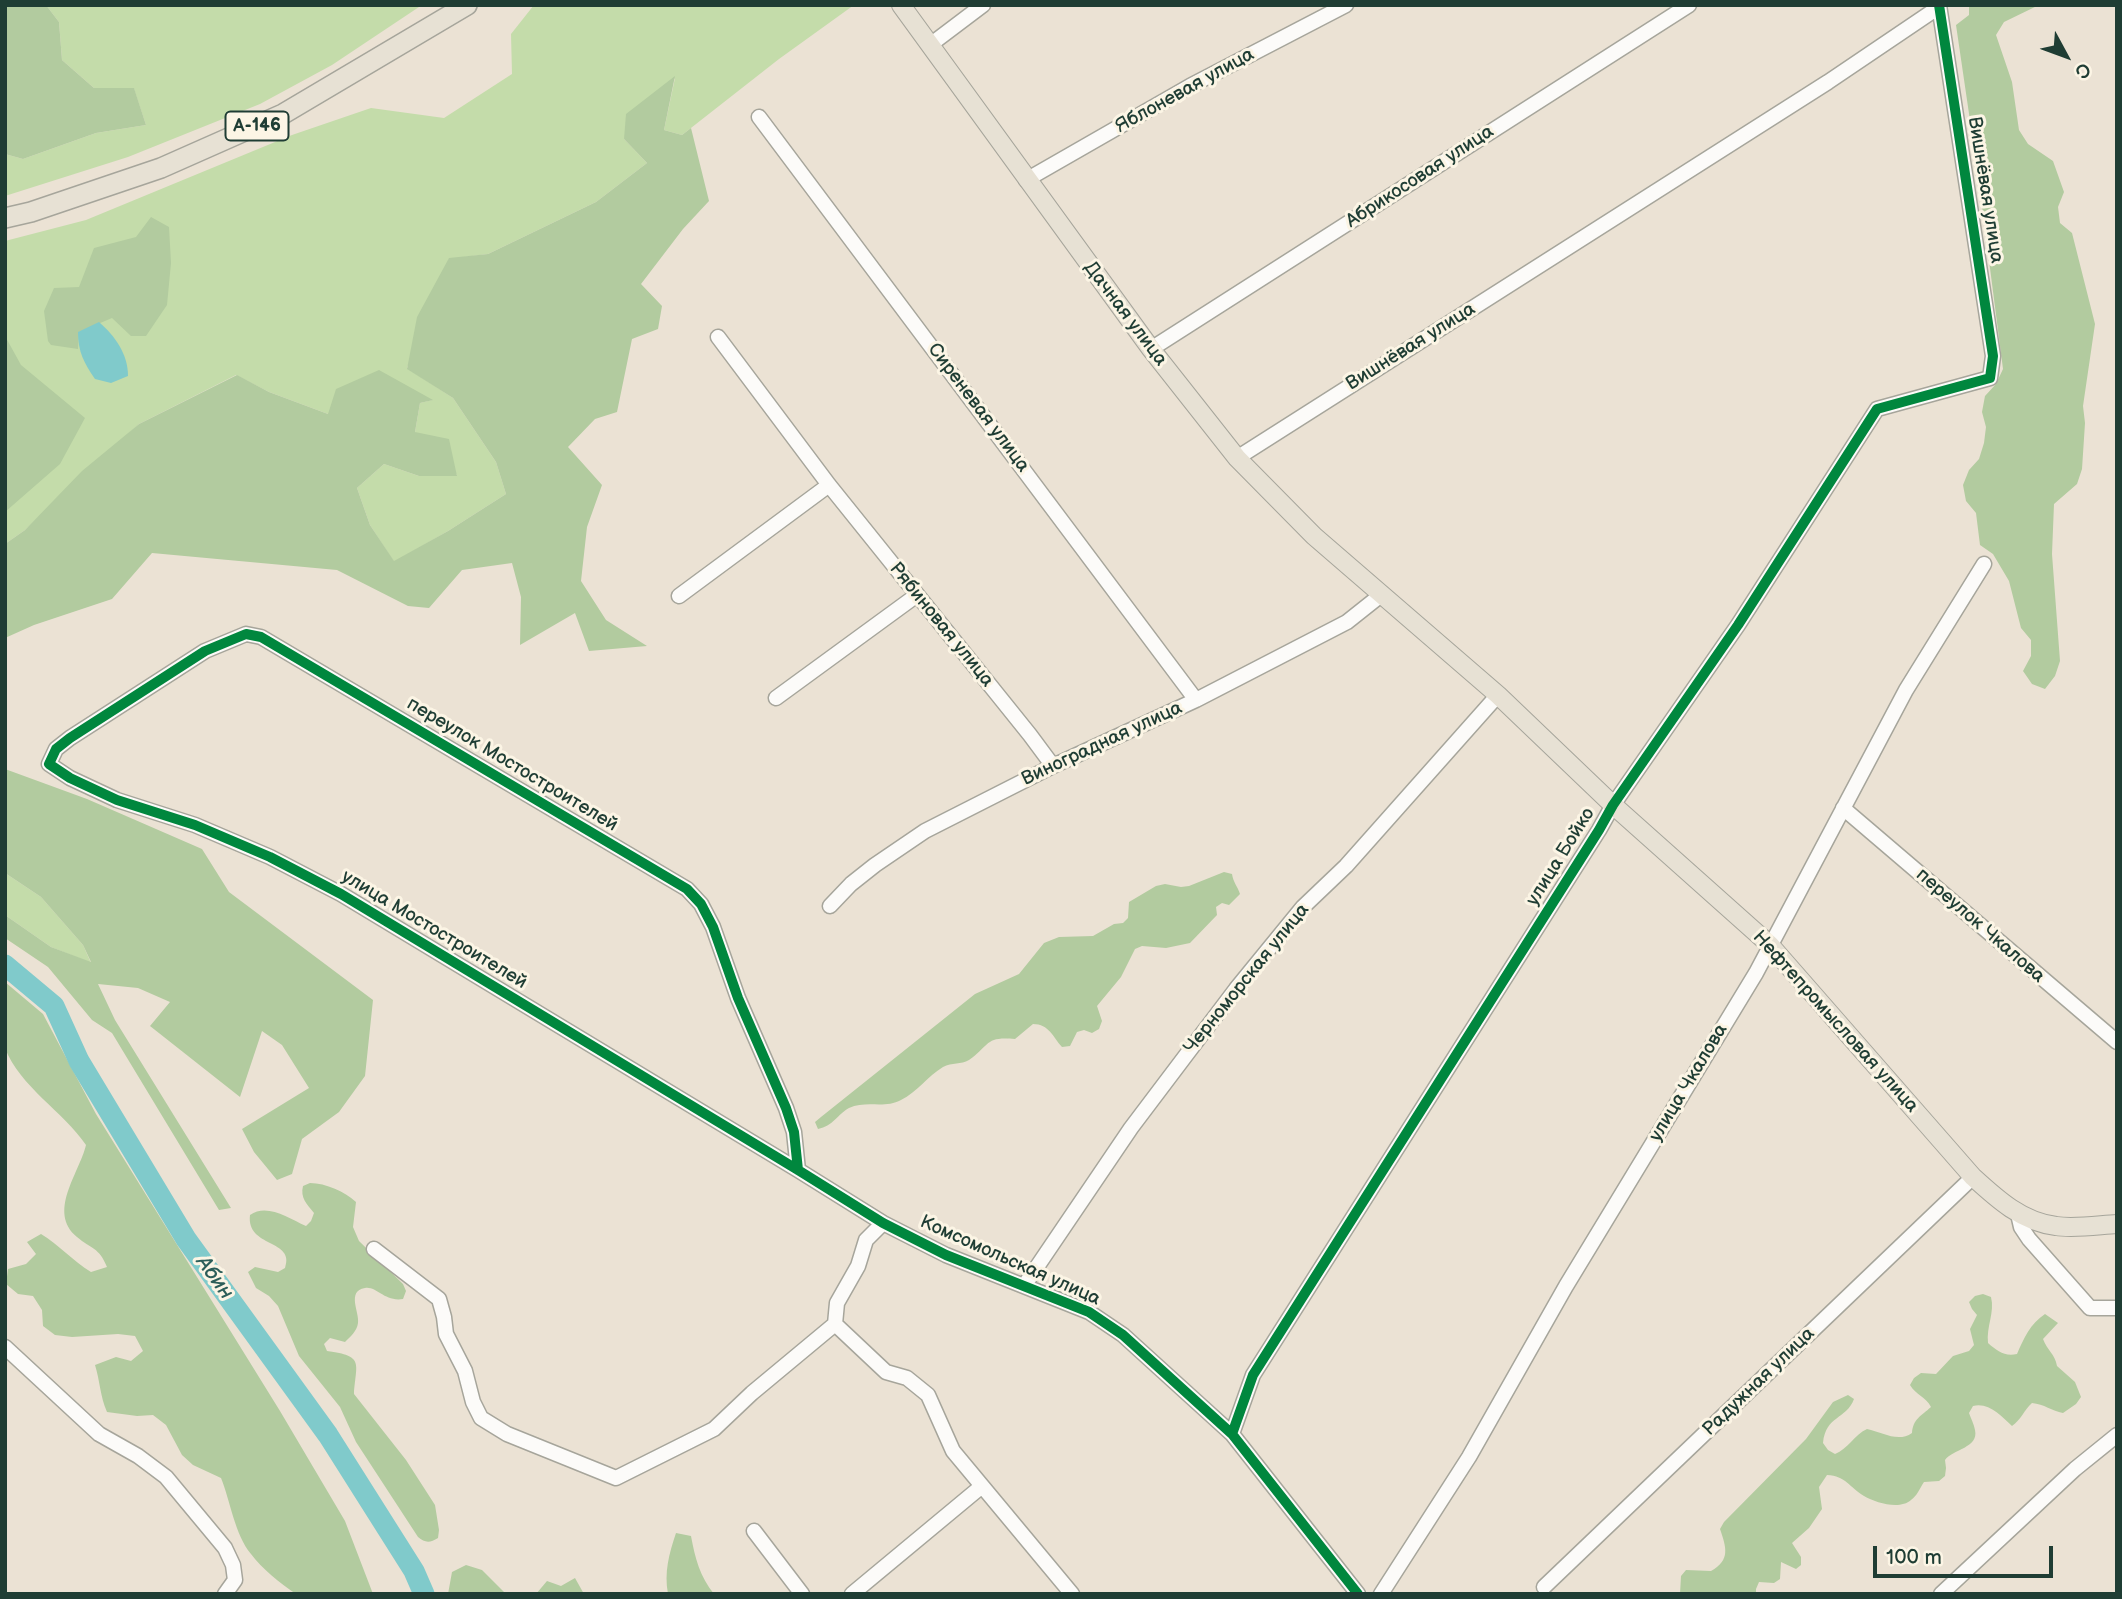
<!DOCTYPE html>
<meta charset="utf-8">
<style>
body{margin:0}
#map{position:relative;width:2122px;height:1599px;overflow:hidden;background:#ebe2d4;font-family:"Balsamiq Sans",sans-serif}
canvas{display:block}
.frame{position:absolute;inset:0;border:7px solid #1f3d34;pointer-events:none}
.north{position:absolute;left:2031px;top:21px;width:70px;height:70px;-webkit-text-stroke:5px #fcf5e5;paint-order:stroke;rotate:131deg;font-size:19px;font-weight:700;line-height:28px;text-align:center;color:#1f3d34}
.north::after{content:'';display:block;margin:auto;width:24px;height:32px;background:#1f3d34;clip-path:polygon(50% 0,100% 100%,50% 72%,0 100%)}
.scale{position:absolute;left:1873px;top:1546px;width:180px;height:32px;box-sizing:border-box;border:4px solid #1f3d34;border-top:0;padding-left:9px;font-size:21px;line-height:24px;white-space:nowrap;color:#1f3d34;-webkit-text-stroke:5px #fcf5e5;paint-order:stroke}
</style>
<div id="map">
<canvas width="2122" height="1599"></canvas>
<div class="frame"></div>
<div class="north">С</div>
<div class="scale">100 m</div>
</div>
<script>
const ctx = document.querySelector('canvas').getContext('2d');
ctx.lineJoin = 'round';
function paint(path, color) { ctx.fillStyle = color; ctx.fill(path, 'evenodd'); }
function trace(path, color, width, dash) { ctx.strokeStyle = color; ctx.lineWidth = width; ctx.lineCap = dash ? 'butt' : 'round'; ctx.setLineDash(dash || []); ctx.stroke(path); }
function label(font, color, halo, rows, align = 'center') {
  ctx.font = font + ' "Balsamiq Sans",sans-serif'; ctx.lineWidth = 6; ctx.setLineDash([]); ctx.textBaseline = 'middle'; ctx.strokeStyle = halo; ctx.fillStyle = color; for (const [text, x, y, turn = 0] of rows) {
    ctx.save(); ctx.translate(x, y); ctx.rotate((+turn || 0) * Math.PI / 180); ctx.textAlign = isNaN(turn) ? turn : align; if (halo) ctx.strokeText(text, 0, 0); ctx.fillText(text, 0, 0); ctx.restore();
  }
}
paint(new Path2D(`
 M46 5H422L332 65 260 104 128 157 5 196V154L23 159 96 133 146 125 134 89 94 88 62 60 59 22Z
 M534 5H854L779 59 682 135 664 130 675 78 624 139 647 163 596 202 488 254 449 259 407 368 453 398 496 462 506 494 448 531 394 562 370 525 357 488 384 464 419 476 457 475 415 432 420 403 432 400 328 414 269 392 236 375 139 424 25 530 5 544V241L86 220 292 135 371 108 444 118 512 74 511 34Z
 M5 873 41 897 83 945 91 963 51 947 5 915Z`), '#c4dcaa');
paint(new Path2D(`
 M5 5H46L59 22 62 60 94 88H134L146 125 96 133 23 159 5 154Z
 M1969 5H2039L2004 22 1996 35 2012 82 2019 130 2028 144 2053 161 2064 192 2058 207 2060 223 2072 233 2095 324 2083 406 2085 423 2082 469 2077 484 2054 504 2052 554 2060 661 2055 676 2045 689 2032 684 2023 671 2031 656V640L2021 628 2009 581 1993 554 1980 545 1976 513 1966 501 1963 485 1969 470 1979 459 1984 443 1986 427 1982 412 1985 396 1996 384 2003 369 1978 175 1956 25 1969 15Z
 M675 76 664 130 682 135 691 128 709 201 683 229 641 284 662 306 658 329 632 339 617 412 595 419 568 447 602 485 587 527 581 581 606 620 647 646 589 651 575 613 520 645 521 597 512 563 462 570 429 608 408 606 337 570 152 553 112 599 34 625 5 638V544L25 530 82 471 139 424 237 375 269 392 328 414 336 389 379 370 433 400 420 403 415 432 449 439 457 476H419L384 464 357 488 370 525 394 561 448 531 506 494 496 462 453 398 407 369 417 317 449 258 488 254 596 202 647 163 624 139 626 114Z
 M151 217 169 227 171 263 167 305 146 336H131L112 318 79 332 78 349 51 345 48 341 44 311 54 288 79 287 94 248 136 237Z
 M5 336 21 365 85 418 60 464 5 512Z
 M5 769 87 799 202 849 229 892 373 1000 365 1076 339 1112 302 1139 292 1174 277 1180 254 1152 242 1129 309 1088 282 1045 262 1031 240 1097 150 1026 170 1002 138 988 98 984 115 1020 231 1208 219 1210 112 1033 92 1020 48 967 5 938V915L51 947 91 962 83 945 41 897 5 873Z
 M1224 872 1232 874C1233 882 1238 887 1240 894L1229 905 1222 903 1216 907 1217 915 1190 943 1166 948 1142 946 1135 949 1121 977 1097 1006 1102 1021 1099 1029 1092 1033 1084 1030 1077 1032 1070 1046 1062 1047C1053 1037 1049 1024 1033 1024L1015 1039C985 1036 990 1045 969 1060 961 1065 952 1062 943 1067 928 1076 917 1092 901 1100 885 1109 866 1100 849 1108 837 1115 833 1126 818 1129L815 1122 821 1117 975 994 1019 974 1044 943 1059 937 1093 936 1114 924 1123 923 1128 918 1129 902 1156 886 1165 884 1181 887 1189 886Z
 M5 982 43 1014 96 1114 280 1411 345 1521 373 1594H296C280 1583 262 1569 251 1554 235 1535 230 1500 221 1478L193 1465 182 1455 166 1425 153 1415 137 1416 107 1412C100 1396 100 1381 95 1365L116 1357 131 1361 143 1351 135 1336 118 1334 72 1337 55 1335 43 1326 42 1310 33 1296 18 1294 6 1284 8 1269 26 1264 36 1254 27 1242 41 1234C59 1245 73 1261 91 1272L107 1267C99 1247 91 1249 77 1237 47 1212 79 1174 86 1145 63 1111 20 1087 5 1048Z
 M310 1183C326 1183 345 1192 356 1202L353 1227 359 1241 403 1284 406 1291 403 1299C384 1302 377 1286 365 1288 346 1291 360 1313 358 1323 357 1331 350 1337 345 1342L330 1338 324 1344 327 1351C365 1356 356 1363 354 1394L406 1460 435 1505 439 1530 438 1538C430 1543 425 1543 418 1537L356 1442 340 1407 299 1356 278 1306 269 1296 256 1288 248 1272 255 1267 278 1272 285 1268C296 1239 246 1248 250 1215 267 1203 288 1218 306 1226L311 1221 314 1213C307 1204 300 1198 303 1186Z
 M1983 1294 1991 1297C1995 1312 1986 1327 1988 1343 1997 1351 2005 1357 2017 1354 2024 1338 2030 1324 2045 1314L2058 1323 2043 1339C2047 1350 2055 1354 2057 1366L2075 1382 2081 1397 2076 1404 2063 1413C2052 1411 2044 1404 2032 1403 2024 1410 2021 1420 2012 1426 2001 1416 1989 1402 1973 1406L1969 1413C1971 1419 1974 1424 1975 1430 1979 1448 1953 1449 1945 1460L1946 1468 1945 1476 1939 1481 1924 1482C1920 1488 1917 1496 1911 1500 1900 1510 1876 1503 1864 1496 1849 1487 1846 1476 1827 1475L1819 1487 1822 1509 1809 1528 1792 1543 1801 1557V1565L1796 1569 1781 1562 1780 1579 1774 1583 1759 1582 1756 1589V1594H1680L1681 1576 1686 1570 1711 1571C1731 1560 1726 1547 1720 1529L1724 1522 1806 1439 1833 1402 1848 1395 1854 1399C1846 1420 1826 1415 1823 1443L1828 1450 1835 1454C1848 1449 1854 1435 1867 1429 1882 1432 1898 1443 1912 1433 1913 1419 1921 1416 1931 1407 1926 1397 1916 1395 1910 1385L1914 1378 1921 1373 1936 1374 1953 1356 1969 1351 1974 1345 1970 1329 1977 1315 1972 1309 1969 1302 1975 1296Z
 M676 1533 691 1536C695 1558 700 1577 714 1594H668C664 1572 669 1554 676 1533Z
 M466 1565 482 1570 504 1592 499 1594H448L452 1572Z
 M575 1578 584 1594H536L547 1581 561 1586Z`), '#b2cb9f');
paint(new Path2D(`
 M99 322C115 336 128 354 128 376L111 383 95 379C84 363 78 352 78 332Z`), '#80cacb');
trace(new Path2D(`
 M5 965 54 1006 79 1061 186 1239 328 1435 414 1571 424 1594`), '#80cacb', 21);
const minor = new Path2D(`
 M930 45 983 5
 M759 117 1196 700
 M1026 180 1190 86 1346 5
 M718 337 829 485 1030 735 1053 766
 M1151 349 1689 5
 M1237 458 1828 82 1939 7
 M679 596 829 485
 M776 698 917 595
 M1843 808 2117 1042
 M830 906 851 884 875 865 925 831 1053 766 1196 700 1347 622 1381 595
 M798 1170 794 1132 786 1108 738 998 713 927 701 904 687 889 261 637 246 634 205 651 70 738 56 749 49 764 70 778 117 800 195 825 270 857 341 894 798 1170 883 1223 946 1255 1089 1312 1123 1335 1232 1434 1358 1594
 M2018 1214 2021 1227 2029 1239 2090 1308H2117
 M374 1249 439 1299 444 1317 446 1334 465 1371 473 1402 481 1418 507 1434 616 1478 714 1429 752 1393 835 1324 837 1303 858 1266 866 1240 883 1223
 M1024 1286 1131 1128 1236 989 1303 907 1346 866 1498 695
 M835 1324 886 1372 907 1378 928 1395 953 1451 1072 1594
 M5 1347 99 1434 138 1456 166 1477 225 1548 233 1565 235 1580 225 1594
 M1232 1434 1253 1375 1599 830 1613 805 1738 625 1877 409 1990 378 1993 356 1939 5
 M754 1531 802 1594
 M1544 1587 1973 1177
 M852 1594 982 1486
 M1381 1594 1469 1457 1566 1286 1756 973 1906 690 1984 564
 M1941 1594 2075 1469 2117 1435`);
const major = new Path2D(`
 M901 5 1151 349 1237 458 1314 536 1498 695 1613 805 1770 945 1973 1177C1997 1199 2022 1222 2056 1226 2074 1229 2099 1225 2117 1224`);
const highway = new Path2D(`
 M5 218 31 212 161 168 283 114 467 5`);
trace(minor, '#a6a59b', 17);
trace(major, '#a6a59b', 20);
trace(highway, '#a6a59b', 22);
trace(minor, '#fcfbf9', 14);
trace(major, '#e7e1d4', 18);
trace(highway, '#e7e1d4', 19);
trace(new Path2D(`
 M798 1170 794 1132 786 1108 738 998 713 927 701 904 687 889 261 637 246 634 205 651 70 738 56 749 49 764 70 778 117 800 195 825 270 857 341 894 798 1170 883 1223 946 1255 1089 1312 1123 1335 1232 1434 1358 1594
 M1232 1434 1253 1375 1599 830 1613 805 1738 625 1877 409 1990 378 1993 356 1939 5`), '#00873e', 10);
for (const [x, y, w] of [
 [257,126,63]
]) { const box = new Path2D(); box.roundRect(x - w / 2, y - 14.5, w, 29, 5); ctx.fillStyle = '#fcf5e5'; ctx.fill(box); trace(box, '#1f3d34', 2); }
label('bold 18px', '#1f3d34', null, [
 ["А-146",257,126]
]);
label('19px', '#1f3d34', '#fcf5e5', [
 ["Яблоневая улица",1185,91,-29],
 ["Абрикосовая улица",1420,177,-33],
 ["Вишнёвая улица",1985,190,81],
 ["Дачная улица",1125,314,53],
 ["Вишнёвая улица",1411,347,-32],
 ["Сиреневая улица",978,408,53],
 ["Рябиновая улица",941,625,51],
 ["Виноградная улица",1102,744,-25],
 ["переулок Мостостроителей",512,765,31],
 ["улица Бойко",1561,857,-58],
 ["переулок Чкалова",1980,926,41],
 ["улица Мостостроителей",434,930,31],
 ["Черноморская улица",1247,979,-51],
 ["Нефтепромысловая улица",1835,1022,48],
 ["улица Чкалова",1689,1083,-59],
 ["Комсомольская улица",1010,1261,24],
 ["Радужная улица",1759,1382,-44]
]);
label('italic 21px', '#2c5e59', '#fcf5e5', [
 ["Абин",214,1278,54]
]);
</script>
